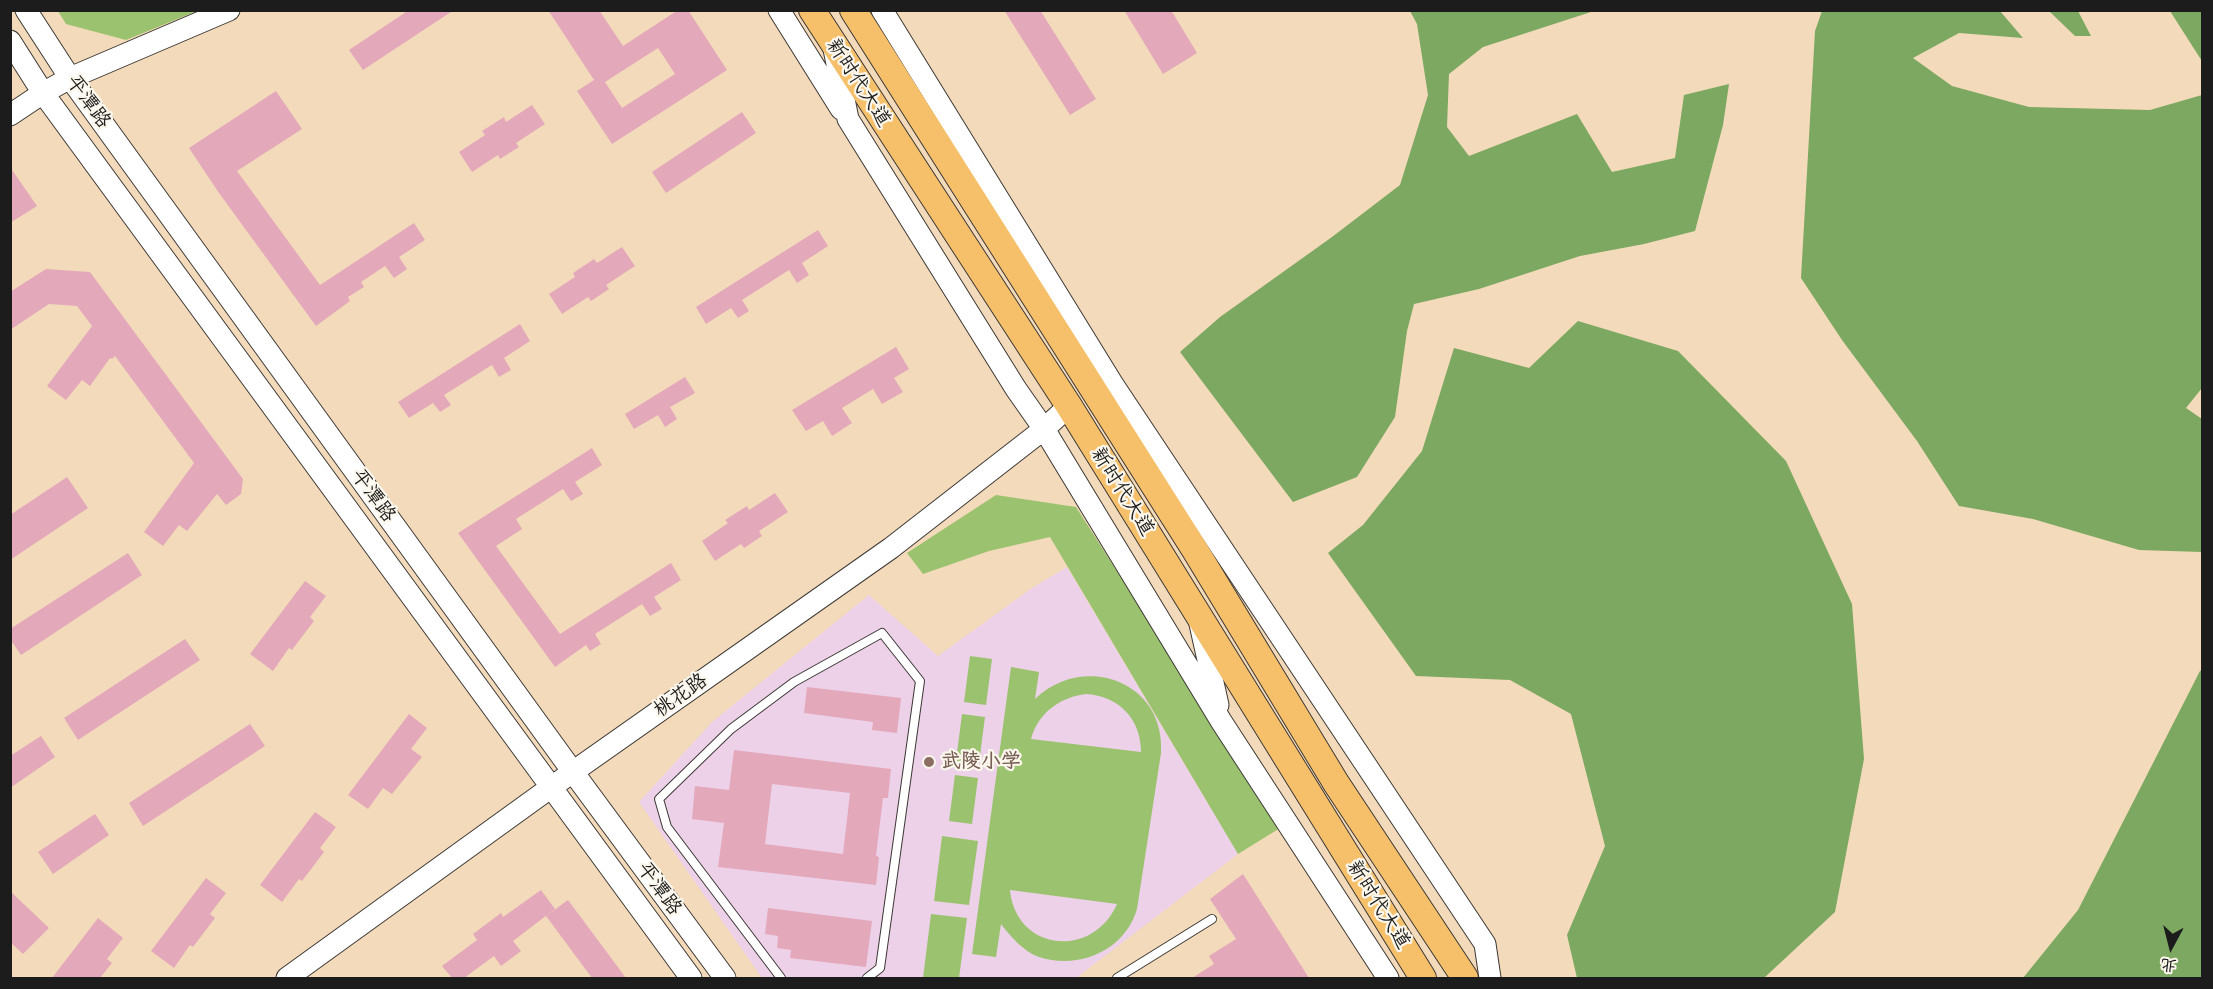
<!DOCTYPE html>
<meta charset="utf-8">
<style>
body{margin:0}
#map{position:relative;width:2213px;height:989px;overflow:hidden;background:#f3daba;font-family:Sriracha,"LXGW WenKai TC",sans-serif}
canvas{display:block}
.frame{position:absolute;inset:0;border:12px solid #1c1c1c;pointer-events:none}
.north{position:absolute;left:2141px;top:917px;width:60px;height:60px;-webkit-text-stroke:4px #fbf7ec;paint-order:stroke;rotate:187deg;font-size:16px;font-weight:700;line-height:24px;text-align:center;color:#1c1c1c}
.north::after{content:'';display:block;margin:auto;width:21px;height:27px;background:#1c1c1c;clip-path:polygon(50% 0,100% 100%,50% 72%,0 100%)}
</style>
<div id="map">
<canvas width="2213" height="989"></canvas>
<div class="frame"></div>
<div class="north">北</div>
</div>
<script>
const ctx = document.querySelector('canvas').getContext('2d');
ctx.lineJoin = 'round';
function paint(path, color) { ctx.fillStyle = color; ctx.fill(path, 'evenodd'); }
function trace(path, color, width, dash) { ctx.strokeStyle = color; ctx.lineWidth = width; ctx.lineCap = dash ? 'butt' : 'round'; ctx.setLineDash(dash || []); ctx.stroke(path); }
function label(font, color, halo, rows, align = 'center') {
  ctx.font = font + ' Sriracha,"LXGW WenKai TC",sans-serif'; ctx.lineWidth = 4.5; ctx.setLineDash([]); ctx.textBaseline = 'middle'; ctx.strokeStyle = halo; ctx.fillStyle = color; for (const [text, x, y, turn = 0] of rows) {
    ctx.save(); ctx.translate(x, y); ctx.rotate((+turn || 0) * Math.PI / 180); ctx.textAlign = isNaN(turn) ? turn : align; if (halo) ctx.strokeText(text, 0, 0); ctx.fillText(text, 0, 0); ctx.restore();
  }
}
paint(new Path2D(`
 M1067 567 1238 854 1076 978H762L639 802 712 722 869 595 938 656 1032 588Z`), '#edd1e9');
paint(new Path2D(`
 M58 11H197L126 40 66 24Z
 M996 495 1076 507 1280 828 1238 854 1050 537 989 551 923 574 907 553Z
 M970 656 992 659 986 705 964 702Z
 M1011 667 1039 672 1035 699C1084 652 1166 682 1161 753L1137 909C1125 950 1080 970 1039 957 1023 951 1011 937 1001 924L996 957 972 954ZM1086 694C1119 696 1141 719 1141 752L1031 739C1038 713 1060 697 1086 694ZM1010 891V890L1117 904C1093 959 1017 952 1010 891Z
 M962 714 985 717 979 763 956 761Z
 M955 775 978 778 972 824 949 821Z
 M942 836 978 841 969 905 934 901Z
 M931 914 967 918 959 978H923Z`), '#9bc26e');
paint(new Path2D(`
 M1410 11H1594L1483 47 1449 74 1447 127 1469 156 1577 114 1612 172 1675 158 1684 95 1729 84 1723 125 1695 231 1644 244 1580 256 1479 289 1414 304 1407 331 1395 417 1357 477 1293 502 1180 352 1220 317 1332 237 1400 185 1428 95 1417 24Z
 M1822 11H2000L2023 38 1959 33 1913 58 1952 86 2029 107 2150 110 2202 95V388L2186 408 2202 419V552L2139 550 2033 519 1959 506 1917 441 1842 340 1801 278 1815 31Z
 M2049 11H2078L2091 36H2075Z
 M2170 11H2202V61L2200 58Z
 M1578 321 1678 351 1786 461 1852 604 1864 759 1835 912 1764 978H1577L1567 935 1605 846 1571 714 1510 680 1416 676 1328 553 1363 525 1422 451 1454 348 1529 368Z
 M2202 670V978H2023L2078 910 2200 671Z`), '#7ca861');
paint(new Path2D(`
 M409 10H454L363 70 349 50Z
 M548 10H599L623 46 678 10H688L727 70 612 144 577 91 594 80ZM658 48 675 74 622 108 605 82Z
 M1004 10H1040L1096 99 1070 115Z
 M1124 10H1171L1197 53 1163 74Z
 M276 91 302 129 237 171 320 285 414 223 425 240 399 257 407 269 394 278 385 266 361 282 364 287 348 297 350 301 316 326 219 193 189 148Z
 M532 105 545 124 516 143 519 147 500 159 498 155 472 172 459 152 485 135 482 131 504 117 506 122Z
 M742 112 756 133 666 193 652 172Z
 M10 167 37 206 10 223Z
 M818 230 828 246 802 263 809 275 797 283 789 270 742 300 749 311 738 318 731 308 706 324 696 307Z
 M622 247 635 266 606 285 609 289 591 301 588 297 562 314 549 294 575 277 573 273 594 259 597 263Z
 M46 269 90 272 243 479 241 494 226 505 217 494 187 531 179 525 163 546 144 532 194 463 115 356 112 359 110 358 90 386 82 380 66 400 47 386 92 326 77 306 49 304 10 330V292Z
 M520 324 530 341 504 358 511 370 499 377 492 365 444 395 451 405 440 412 433 403 409 418 398 402Z
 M896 347 909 369 894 378 903 392 882 404 873 389 842 408 852 423 832 436 823 421 806 431 792 410Z
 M685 377 695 393 670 407 677 419 665 427 658 415 634 429 625 414Z
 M592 448 602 465 575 482 583 494 571 501 563 489 516 519 522 529 496 546 560 634 671 563 681 580 654 597 662 609 650 616 642 604 595 634 601 644 590 651 586 645 555 667 458 533Z
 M67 477 88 508 10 560V515Z
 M775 493 788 512 759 531 762 536 744 548 741 544 715 561 702 541 728 523 725 520 747 506 749 510Z
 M128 553 142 575 21 655 10 639V629Z
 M305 581 326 596 310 617 314 621 292 650 289 648 273 671 250 654Z
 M185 639 200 660 78 740 64 718Z
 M807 687 901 698 897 733 872 730 873 722 804 713Z
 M409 714 427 728 411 749 422 757 392 794 383 788 368 809 348 795Z
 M250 724 265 746 143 826 129 803Z
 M41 736 55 757 10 788V756Z
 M734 750 891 769 888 798H883L876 856 879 857 876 885 718 867 724 823 692 819 695 786 729 790ZM772 784 850 793 843 854 765 844Z
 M315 812 336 827 320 848 324 852 302 881 299 879 282 902 260 885Z
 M95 814 109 835 53 874 38 852Z
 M1243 874 1309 978H1192L1214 964 1209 956 1236 939 1210 899Z
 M206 878 226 893 210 914 215 918 193 947 190 945 174 968 151 951Z
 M541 890 555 909 513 941 521 951 501 966 494 956 464 978H452L442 966 477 940 473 934 501 913 503 917Z
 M10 891 49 928 23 954 10 942Z
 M568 900 626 978H592L546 916Z
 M768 908 872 921 866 967 790 958 791 950 777 948 778 936 765 934Z
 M98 918 123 938 107 959 112 963 100 978H52Z`), '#e3a9ba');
const service = new Path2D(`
 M781 978 667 827 659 799 731 729 794 682 882 633 920 681 880 968 867 978
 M1117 978 1212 919`);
const tertiary = new Path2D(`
 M26 10 70 78 573 772 725 978
 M779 10 841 109
 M882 10 1112 383 1485 944 1490 978
 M10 41 43 93 691 978
 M834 49 848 119 1016 389 1044 429 1221 721 1388 978
 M10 115 43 93 70 78 229 10
 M1200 624 1218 705
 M287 978 550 788 891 548 1044 429 1069 406`);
const primary = new Path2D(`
 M812 10 1069 406 1423 978
 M853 10 1195 550 1336 783 1465 978`);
trace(service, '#3c3834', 10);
trace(tertiary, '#3c3834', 23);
trace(primary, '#3c3834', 28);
trace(service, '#fff', 8);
trace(tertiary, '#fff', 21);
trace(primary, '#f6c06b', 26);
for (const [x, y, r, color] of [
 [929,762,6,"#8d6e63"]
]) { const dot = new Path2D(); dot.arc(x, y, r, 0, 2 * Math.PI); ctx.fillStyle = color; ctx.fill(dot); trace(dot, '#fbf7ec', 2); }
label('20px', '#1c1c1c', '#fbf7ec', [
 ["新时代大道",858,83,57],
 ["平潭路",88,102,54],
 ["新时代大道",1122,492,58],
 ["平潭路",373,496,54],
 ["桃花路",681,696,-35],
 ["平潭路",659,889,54],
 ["新时代大道",1378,905,58]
]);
label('bold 20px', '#785e54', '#fbf7ec', [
 ["武陵小学",941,762]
], 'left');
</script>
